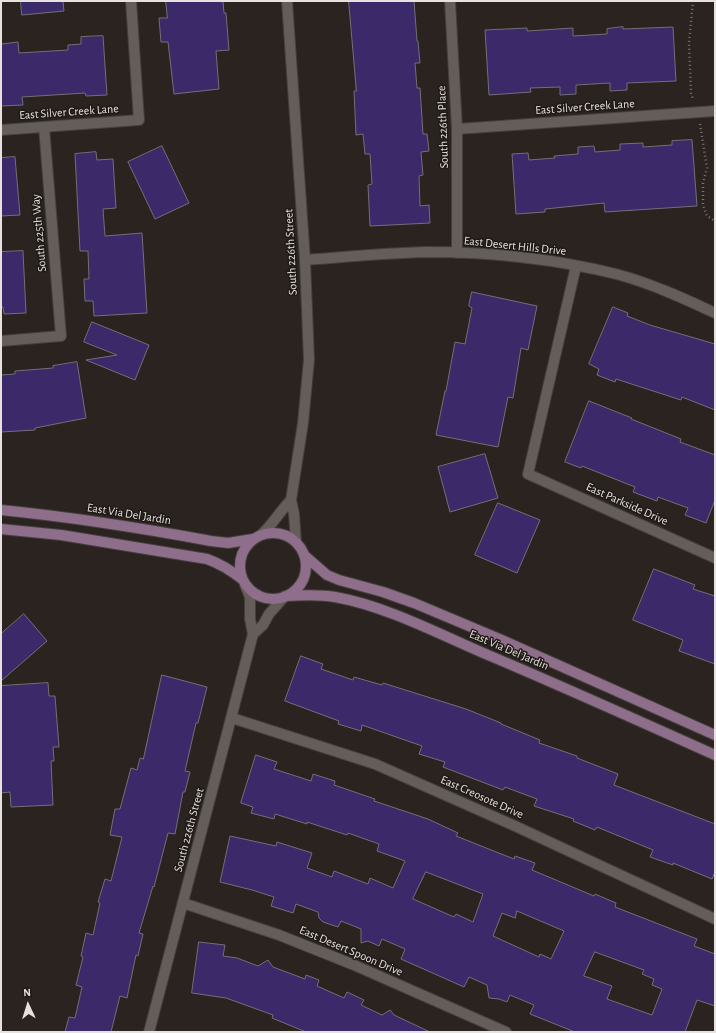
<!DOCTYPE html>
<style>
body{margin:0}
#map{position:relative;width:716px;height:1033px;overflow:hidden;background:#2a2320;font-family:"Alegreya Sans",sans-serif}
canvas{display:block}
.frame{position:absolute;inset:0;border:2px solid #e6e2df;pointer-events:none}
.north{position:absolute;left:8px;top:985px;width:40px;height:40px;-webkit-text-stroke:3px #201a17;paint-order:stroke;rotate:356deg;font-size:11px;font-weight:700;line-height:16px;text-align:center;color:#e6e2df}
.north::after{content:'';display:block;margin:auto;width:14px;height:18px;background:#e6e2df;clip-path:polygon(50% 0,100% 100%,50% 72%,0 100%)}
</style>
<div id="map">
<canvas width="716" height="1033"></canvas>
<div class="frame"></div>
<div class="north">N</div>
</div>
<script>
const ctx = document.querySelector('canvas').getContext('2d');
ctx.lineJoin = 'round';
function paint(path, color) { ctx.fillStyle = color; ctx.fill(path, 'evenodd'); }
function trace(path, color, width, dash) { ctx.strokeStyle = color; ctx.lineWidth = width; ctx.lineCap = dash ? 'butt' : 'round'; ctx.setLineDash(dash || []); ctx.stroke(path); }
function label(font, color, halo, rows, align = 'center') {
  ctx.font = font + ' "Alegreya Sans",sans-serif'; ctx.lineWidth = 3; ctx.setLineDash([]); ctx.textBaseline = 'middle'; ctx.strokeStyle = halo; ctx.fillStyle = color; for (const [text, x, y, turn = 0] of rows) {
    ctx.save(); ctx.translate(x, y); ctx.rotate((+turn || 0) * Math.PI / 180); ctx.textAlign = isNaN(turn) ? turn : align; if (halo) ctx.strokeText(text, 0, 0); ctx.fillText(text, 0, 0); ctx.restore();
  }
}
const building = new Path2D(`
 M21 1H63L64 11 22 15Z
 M166 1H223L224 13H226L229 50 216 51 219 89 174 94 168 42H161L159 18H167Z
 M349 1H414L417 41H418L420 63H415L417 88H420L423 134H427L429 151 421 152 423 175 419 176 420 206 429 205 430 223 370 226 368 185 372 184 370 154H365L363 134 356 135 354 91H356Z
 M623 27V29L673 27 676 81 627 83V90L610 91V83L576 85V94L560 95V87L530 88 531 92 489 95 485 30 527 28V31L573 28V36L607 34V29Z
 M103 36 107 95 86 96 85 93 22 97 23 105 1 106V44L18 42 19 53 68 50V45L81 44V37Z
 M692 140 697 206 605 212 604 203 545 209V212L516 214 512 154 528 153 529 160 555 158 554 156 578 154V147L594 146 595 152 620 150V144L643 143V147L672 145V141Z
 M162 146 189 203 155 219 128 162Z
 M96 152 97 160 113 159 116 208 103 209 105 236 142 233 147 313 94 316 93 301H85L84 279H89L88 251H80L75 154Z
 M15 157 20 215 1 216V158Z
 M23 251 26 313 4 314 3 307H1V252Z
 M472 292 537 306 528 350 521 348 513 398 508 397 498 447 436 435 445 391H446L455 342 465 344 472 308 469 306Z
 M613 307 628 313 627 316 650 325 715 344V410L682 397 681 400 616 379 615 382 597 375 599 369 589 364Z
 M92 322 149 345 135 380 86 360 117 355 84 342Z
 M77 362 86 418 35 428V430L1 432V375L15 374V371L53 368V366Z
 M589 401 632 418 631 419 681 439 680 442 715 455V500L706 523 685 515 688 508 658 497 657 501 633 492 635 487 582 466 581 468 565 462Z
 M485 454 498 498 450 512 438 467Z
 M498 503 540 520 517 573 475 555Z
 M654 569 695 585 693 589 715 596V664L679 651 683 640 633 620Z
 M24 614 47 641 1 681V634Z
 M301 656 323 664 321 669 353 680 354 677 382 685 383 683 466 709 501 723V724L540 740 539 743 577 756V758L618 774 614 785 715 824V872L712 879 673 863V865L650 857 653 850 597 827 595 830 573 821 574 819 534 806 537 799 505 787 503 790 443 767 445 762 419 754 422 746 362 725 361 731 338 724 339 721 285 701Z
 M162 675 207 687 198 723H196L185 771 190 772 185 792H183L175 834 168 833 154 887 153 886 139 933 143 934 138 956 136 955 127 998 120 996 111 1032H65L69 1017 75 1018 82 987 76 985 83 957 81 956 86 933 93 935 100 903 98 902 105 879 111 881 122 837 110 835 115 809H120L131 768 137 770 140 758 143 759Z
 M48 683 49 696H55L59 747H53L54 761H51L53 805 11 807 10 792 1 793V686Z
 M256 755 277 762 274 769 311 781 313 774 335 781 334 785 375 799 374 801 428 819 458 833 456 836 514 859 515 856 535 863 532 870 594 896 595 894 616 903 615 907 697 939 694 946 715 954V1006L697 1000 685 1032H575L530 1014 534 1005 510 995 507 1002 499 999 489 998 487 985 469 977 464 987 401 959 405 949 382 939 379 946 368 941 361 943V929L341 921 338 927 323 922 319 918 318 912 296 904 293 913 271 906 274 897 252 890 220 882 230 836 276 846 277 842 312 853 307 868 332 877 334 871 368 884 370 878 393 888 405 861 377 851 379 844 348 833 347 835 307 822V824L275 814 274 819 251 813 253 807 241 803ZM426 872 483 894 473 922 456 914 454 917 413 899ZM517 911 564 931 551 959 540 954 539 957 493 936 502 913 515 918ZM595 952 644 970 642 974 654 979 652 985 662 989 652 1015 607 999 612 986 584 976Z
 M199 942 225 945 223 956 237 958 258 966 268 960 273 967 305 979 306 975 319 980 317 986 344 998 347 992 364 1000 361 1005 382 1015 390 1010 394 1015 430 1032H306L272 1018 273 1015 226 998 192 993Z`);
paint(building, '#3b2969');
trace(building, '#717077', 1);
const street = new Path2D(`
 M287 1 305 260 309 360 303 423 291 500 294 514 296 542
 M450 1 457 129V253
 M457 129 715 111
 M1 130 139 120 131 1
 M305 260C345 257 386 253 426 252 489 252 555 259 616 274 650 283 683 298 715 313
 M576 266 528 474 715 558
 M1 341 61 336 44 127
 M262 534C273 524 280 511 291 500
 M253 634 263 625 269 614 285 596
 M232 718 375 764 515 826 715 919
 M183 903 279 935 354 965 506 1032
 M149 1032 253 634 250 619V597L245 585`);
const secondary = new Path2D(`
 M1 510C72 517 141 528 211 541L228 543 253 539
 M1 529 61 535 207 559C221 564 231 570 243 580
 M240 566a33 33 0 1 1 66 0a33 33 0 1 1-66 0Z
 M304 555 327 575 339 580 383 592 414 603 502 640 715 735
 M286 596C302 595 319 594 335 597 386 606 439 634 488 655 564 687 639 721 715 755`);
trace(street, '#45403d', 12);
trace(secondary, '#45403d', 12);
trace(new Path2D(`
 M693 1 689 43 691 93 693 100
 M700 124 707 168 703 183V205L707 216 715 221`), '#7b7572', 2.5, [1, 3]);
trace(street, '#655d5a', 10);
trace(secondary, '#8e6e8a', 10);
label('12px', '#e6e2df', '#201a17', [
 ["East Silver Creek Lane",585,107,-4],
 ["East Silver Creek Lane",69,112,-4],
 ["South 226th Place",443,127,-92],
 ["South 225th Way",39,233,-95],
 ["East Desert Hills Drive",515,246,6],
 ["South 226th Street",291,252,-93],
 ["East Parkside Drive",627,504,24],
 ["East Via Del Jardin",129,514,9],
 ["East Via Del Jardin",509,650,23],
 ["East Creosote Drive",482,797,24],
 ["South 226th Street",189,830,-75],
 ["East Desert Spoon Drive",351,951,23]
]);
</script>
